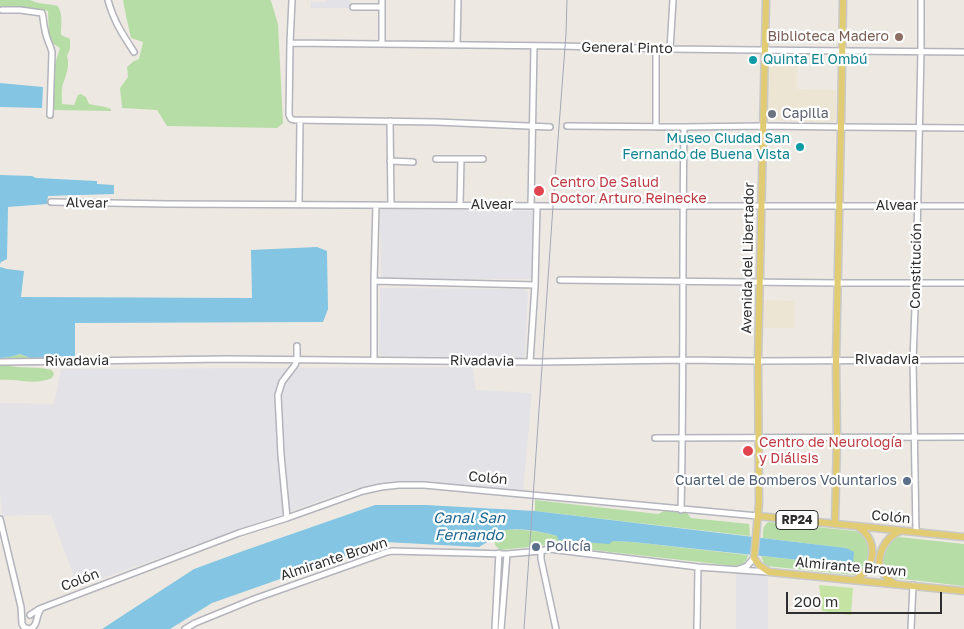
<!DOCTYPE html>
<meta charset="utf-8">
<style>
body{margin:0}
#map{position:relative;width:964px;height:629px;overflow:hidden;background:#ede9e2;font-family:"Golos Text",sans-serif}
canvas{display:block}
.scale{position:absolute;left:786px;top:592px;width:156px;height:22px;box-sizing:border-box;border:2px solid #2e2e2e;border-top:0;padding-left:6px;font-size:15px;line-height:18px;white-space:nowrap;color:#2e2e2e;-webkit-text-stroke:4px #fff;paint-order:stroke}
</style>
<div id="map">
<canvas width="964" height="629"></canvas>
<div class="scale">200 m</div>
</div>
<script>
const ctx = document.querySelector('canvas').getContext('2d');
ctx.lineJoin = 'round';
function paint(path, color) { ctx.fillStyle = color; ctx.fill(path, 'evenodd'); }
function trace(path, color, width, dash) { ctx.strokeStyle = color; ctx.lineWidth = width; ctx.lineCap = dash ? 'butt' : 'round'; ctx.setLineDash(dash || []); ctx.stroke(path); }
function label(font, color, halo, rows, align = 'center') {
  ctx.font = font + ' "Golos Text",sans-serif'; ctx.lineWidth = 4.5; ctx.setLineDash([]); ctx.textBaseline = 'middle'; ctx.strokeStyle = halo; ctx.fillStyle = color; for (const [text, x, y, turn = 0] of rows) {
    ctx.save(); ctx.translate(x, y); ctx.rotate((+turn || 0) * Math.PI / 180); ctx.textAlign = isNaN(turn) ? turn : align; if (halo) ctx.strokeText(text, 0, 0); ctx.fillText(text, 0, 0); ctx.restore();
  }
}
paint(new Path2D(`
 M327 0H350L351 8H311V2H326Z
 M380 209 534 211 531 279H381Z
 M380 288 524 289 528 292 525 356 523 358 382 356 379 353Z
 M472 367 476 390 532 393 523 491 403 481 381 483 353 489 78 587 51 515 2 516 0 491V403L54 404 61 369Z
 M736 573 768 576V629H736Z`), '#e3e2e7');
paint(new Path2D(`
 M768 52 798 53 797 89 836 90V120L833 122 767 120Z
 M763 300 795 301V328H763Z`), '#ece5d4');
paint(new Path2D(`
 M0 0H30C37 4 50 4 58 6 63 15 61 25 61 35L70 39V49L67 56C70 66 66 75 63 84 61 90 62 98 62 104L74 105 78 95 81 94 86 97 89 104 105 107 111 109V111L53 110 54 78 55 73 54 67 60 48 49 41 48 11 30 8H0Z
 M123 0H270L271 1 278 24 283 123 277 128 167 126 157 110 122 108 120 88 128 77 127 67 134 61 139 59 143 42 131 38 126 16Z
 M20 354 31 358 6 365C21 369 36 366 52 370L54 374 52 378C35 386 18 378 0 380V358L10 357Z
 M535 500 658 514 664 511 687 513 691 518 749 524 750 536 535 511Z
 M769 522 855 531C857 532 860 533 862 535 875 545 869 570 854 575L766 566 764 564 761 556 845 565 853 563 846 548 763 538C763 532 762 525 769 522Z
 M508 529C524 530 541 531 557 536L613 541 633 542 748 555C747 562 742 565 735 566L548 545 500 550 495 545 494 534C498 530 503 530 508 529Z
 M899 537 964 544V586L894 578C877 568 881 543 899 537Z`), '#b7dda6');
paint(new Path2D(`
 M819 585 853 588 851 615 822 611Z`), '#c5e3a3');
paint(new Path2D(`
 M0 83 43 87 42 108 0 107Z
 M0 175 32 176 36 178 97 181V184L114 185V194L48 196 47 204 8 207 7 259 1 262 0 264Z
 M317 247 327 251 328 309 323 322 75 323V356L31 358 20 354 10 357 0 358V267L7 269 24 271 21 297 252 298 251 250Z
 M375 505H426L535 511 846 548 854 552 853 563 845 565 633 542 613 541 609 544 558 540 557 536C541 531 512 526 496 532L489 541 479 547 385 542 212 603 170 629H102L194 569 243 551Z`), '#83c5e2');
const minor = new Path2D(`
 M108 0C113 20 123 35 134 52
 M292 0 290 43 289 115 291 119 294 120 437 122 550 127
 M353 7H382
 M2 10H20L42 13C44 19 43 24 45 30 46 38 50 44 52 52L50 115
 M290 43 561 46 670 49 843 51 964 52
 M382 44V0
 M457 45 458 0
 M670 49 673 0
 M390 121 391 205
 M567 126 684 127 763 126 841 127 964 128
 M656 127V49
 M436 159H483
 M390 161 413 162
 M51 202 168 204 550 206H964
 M299 204 300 120
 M460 205 461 159
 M531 206 534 46
 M560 280 838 283H964
 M374 281 535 285
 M374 360V281L376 205
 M0 362 227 359 539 362 683 360 758 361 964 360
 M530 362 535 285 537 206
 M655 438 964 437
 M681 510C684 382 682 254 684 127
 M287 518 281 455 278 395 282 382 295 365 297 359V346
 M0 519 21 607 22 624 24 627 29 629
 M916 532 913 360 916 283 921 51V0
 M541 551V559L556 629
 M739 569 747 566 754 558
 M30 615 39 609 239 533 287 518 363 491 381 487 399 485H424L758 516
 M30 629C39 625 35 616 41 609
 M185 629 195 623 254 599 387 552 392 551 507 554 541 551 549 549 698 567 768 572
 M495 629 499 553
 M501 629 507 554
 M697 629 698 567
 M911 629 913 585`);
const major = new Path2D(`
 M766 0 758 361 759 503 754 558 759 565 769 572 964 591
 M758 516 964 537
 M835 524 837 438 836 361 841 127 843 0
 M855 580C876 568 879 540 858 527
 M895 584C891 581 885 577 883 573 873 557 886 537 900 531`);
trace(minor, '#b3b4bc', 8);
trace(major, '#c9c9c9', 9);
trace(minor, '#fff', 5);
trace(major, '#e2cc73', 6);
trace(new Path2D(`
 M524 629 553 206 566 34 567 0`), '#a5a7b6', 1);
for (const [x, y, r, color] of [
 [899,37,5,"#8d6e63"],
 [753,60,5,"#0f9aa8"],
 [772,114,5,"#6b7280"],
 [800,147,5,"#0f9aa8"],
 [539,191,6,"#e0444e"],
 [748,451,6,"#e0444e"],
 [907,481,5,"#5c6f8a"],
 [536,547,5,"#5c6f8a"]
]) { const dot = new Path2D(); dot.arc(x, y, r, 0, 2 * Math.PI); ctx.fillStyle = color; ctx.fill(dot); trace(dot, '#fff', 2); }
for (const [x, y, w] of [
 [797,520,42]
]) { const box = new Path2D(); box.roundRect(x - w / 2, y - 9.5, w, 19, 4); ctx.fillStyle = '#fff'; ctx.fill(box); trace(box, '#2e2e2e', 1); }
label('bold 12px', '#2e2e2e', null, [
 ["RP24",797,520]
]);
label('14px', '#785e54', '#fff', [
 ["Biblioteca Madero",889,37]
], 'right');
label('14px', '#2e2e2e', '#fff', [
 ["General Pinto",627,48,1],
 ["Alvear",87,203,1],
 ["Alvear",492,205],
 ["Alvear",897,206],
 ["Avenida del Libertador",748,258,-89],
 ["Constitución",916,266,-89],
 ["Rivadavia",887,360],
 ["Rivadavia",77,361,-1],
 ["Rivadavia",482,361,1],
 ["Colón",488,478,5],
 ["Colón",891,517,5],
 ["Almirante Brown",334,559,-18],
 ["Almirante Brown",851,567,5],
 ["Colón",80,580,-21]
]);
label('14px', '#0d838f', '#fff', [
 ["Quinta El Ombú",763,60],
 ["Museo Ciudad San",790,139,"right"],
 ["Fernando de Buena Vista",790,155,"right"]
], 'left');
label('14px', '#5b616d', '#fff', [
 ["Capilla",782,114]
], 'left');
label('14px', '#be3a42', '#fff', [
 ["Centro De Salud",550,183],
 ["Doctor Arturo Reinecke",550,199],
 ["Centro de Neurología",759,443],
 ["y Diálisis",759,459]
], 'left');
label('14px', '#4e5e75', '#fff', [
 ["Cuartel de Bomberos Voluntarios",897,481],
 ["Policía",546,547,"left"]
], 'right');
label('italic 15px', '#1e6692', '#fff', [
 ["Canal San",469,518],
 ["Fernando",469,535]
]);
</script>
